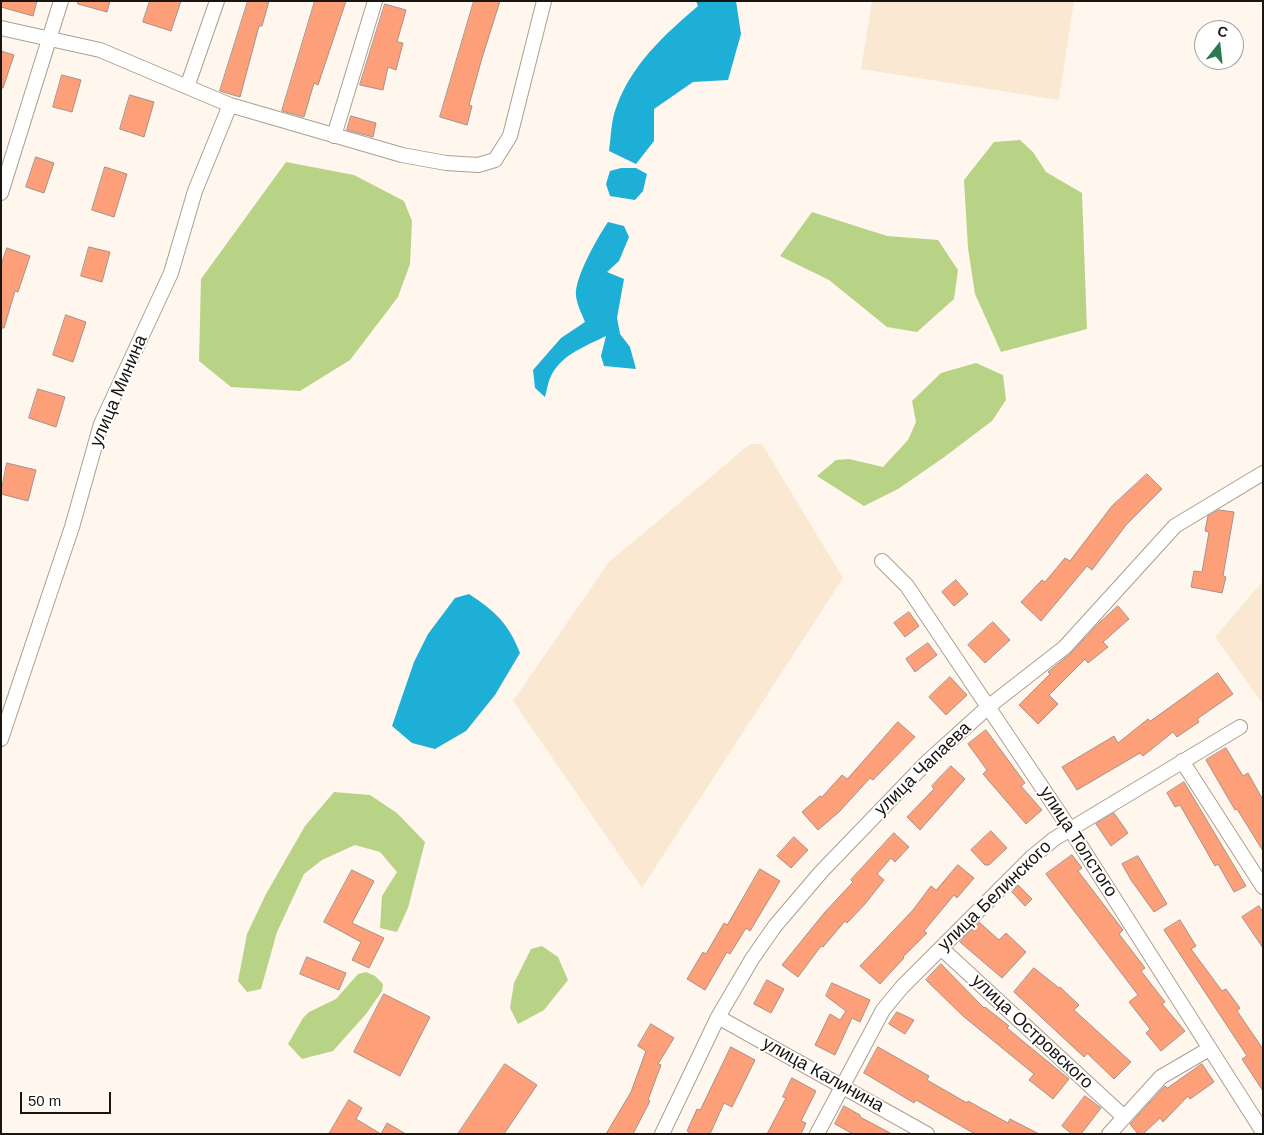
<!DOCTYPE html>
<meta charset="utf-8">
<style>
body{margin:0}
#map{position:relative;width:1264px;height:1135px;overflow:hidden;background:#fff6ee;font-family:Arial,sans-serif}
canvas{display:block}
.frame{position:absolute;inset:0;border:2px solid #191510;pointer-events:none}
.north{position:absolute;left:1194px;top:20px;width:50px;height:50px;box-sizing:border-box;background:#fff;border:1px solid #a3a19f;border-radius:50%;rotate:16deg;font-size:14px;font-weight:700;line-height:20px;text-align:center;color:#191510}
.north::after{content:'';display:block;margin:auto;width:18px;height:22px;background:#277b4d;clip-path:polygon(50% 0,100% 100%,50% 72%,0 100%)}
.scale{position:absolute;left:20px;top:1092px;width:91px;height:22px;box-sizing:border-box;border:2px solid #191510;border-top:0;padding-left:6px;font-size:15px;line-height:18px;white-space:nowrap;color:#191510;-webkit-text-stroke:4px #fff;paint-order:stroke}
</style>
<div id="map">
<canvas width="1264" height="1135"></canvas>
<div class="frame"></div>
<div class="north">С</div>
<div class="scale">50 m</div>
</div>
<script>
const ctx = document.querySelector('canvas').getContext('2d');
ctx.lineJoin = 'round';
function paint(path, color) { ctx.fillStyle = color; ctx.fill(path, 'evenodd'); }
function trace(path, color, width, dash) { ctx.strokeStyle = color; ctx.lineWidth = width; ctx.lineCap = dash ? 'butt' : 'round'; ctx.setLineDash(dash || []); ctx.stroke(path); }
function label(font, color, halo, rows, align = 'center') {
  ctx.font = font + ' Arial,sans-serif'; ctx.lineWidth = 4; ctx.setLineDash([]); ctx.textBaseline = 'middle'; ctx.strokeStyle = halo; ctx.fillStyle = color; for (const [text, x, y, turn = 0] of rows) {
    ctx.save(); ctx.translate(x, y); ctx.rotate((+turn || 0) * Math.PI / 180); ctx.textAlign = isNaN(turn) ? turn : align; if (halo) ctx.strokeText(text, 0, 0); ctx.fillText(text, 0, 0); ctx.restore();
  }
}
paint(new Path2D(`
 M872 1H1074L1059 100 861 69Z
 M750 444H762L843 578 642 888 513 701 609 562Z
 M1263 581V704L1215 637Z`), '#fbe8d3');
paint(new Path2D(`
 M1020 140 1033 152 1046 172 1082 193 1087 329 1001 352 975 294 968 248 964 180 994 142Z
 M286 162 354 175 404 201 412 221 410 264 398 297 350 360 300 391 231 387 199 361 201 279Z
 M812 212 887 236 938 240 958 270 954 299 917 332 887 327 829 280 780 256Z
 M976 363 1003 375 1006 400 992 421 943 458 898 489 864 506 817 476 836 460 849 459 883 467 908 440 916 422 912 401 941 373Z
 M334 792 370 795 397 813 425 842 408 908 397 932 380 928 382 896 397 872 380 852 355 845 322 860 304 874 277 932 261 989 247 992 238 981 247 934 266 894 305 826Z
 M542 946 558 957 568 980 544 1010 518 1024 510 1008 514 983 531 949Z
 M366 972 375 976 383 984 382 991 366 1014 333 1051 302 1059 288 1044 303 1018 309 1012 336 999 358 974Z`), '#b9d386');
paint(new Path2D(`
 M696 1H736L741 34 728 80 693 82 654 109V141L636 164 609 151C611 137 611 121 616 108 631 65 664 35 698 6Z
 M621 168H636L647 174 643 191 635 200 610 196 606 184 610 171Z
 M608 222 624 226 629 237 619 261 607 272 624 279 617 318 620 334 630 347 636 369 604 366 601 356 606 336C586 346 563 354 552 374 548 381 547 390 545 397L535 388 533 370 561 338 585 322C582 314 577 305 576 296 574 278 598 237 608 222Z
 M469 594C495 611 509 624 520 653L495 695 466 731 435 749 412 743 392 726 414 662 428 634 455 598Z`), '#1eafd6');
const building = new Path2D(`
 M1 1H37L33 16 1 7Z
 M78 1H110L107 12 78 4Z
 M150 1H181L171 31 143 22Z
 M248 1H269L262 26H259L240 97 220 91Z
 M315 1H346L318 85 314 83 304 117 282 111Z
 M474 1H500L482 58 469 105 472 106 467 125 440 117Z
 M385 4 406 10 397 42 403 43 396 70 388 67 383 90 360 85Z
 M1 51 14 55 3 88H1Z
 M62 75 81 80 72 112 53 107Z
 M130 95 154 102 144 137 120 129Z
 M351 116 376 123 373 137 347 130Z
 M36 157 54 163 44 193 26 187Z
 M105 167 127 174 114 217 92 210Z
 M89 247 110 252 102 282 81 276Z
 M7 248 30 256 18 292 15 291 4 328H1V266Z
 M66 315 86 322 73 362 53 355Z
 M38 389 65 397 56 427 29 418Z
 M7 463 36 470 28 501 1 494Z
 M1147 474 1162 489 1126 525 1092 570 1087 566 1041 621 1021 602 1042 580 1045 582 1065 558 1070 561 1112 506Z
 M1219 510 1234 512 1223 576 1226 577 1222 593 1191 587 1194 571 1202 572 1209 532 1205 531 1208 516Z
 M956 580 968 594 954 606 942 592Z
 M1118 606 1129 619 1103 642 1108 647 1088 663 1085 659 1049 695 1058 704 1038 724 1019 705 1050 674 1048 672 1070 654 1097 625Z
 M909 612 919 626 905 637 894 623Z
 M993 622 1010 640 985 663 968 645Z
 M928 643 937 655 915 672 906 659Z
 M1218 673 1233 694 1197 719 1199 722 1177 737 1173 732 1143 756 1140 753 1077 790 1062 767 1114 736 1118 743 1148 719 1150 721Z
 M950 677 967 695 946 715 929 697Z
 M898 722 915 737 873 780 870 778 839 812 818 830 802 812 820 796 822 797 842 775 847 779Z
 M986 730 1025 783 1021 786 1042 810 1026 824 983 774 987 770 968 744Z
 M1226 748 1243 776 1248 773 1263 800V851L1237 809 1235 810 1206 760Z
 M951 766 965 779 920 830 907 817 934 789 932 786Z
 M1184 782 1246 886 1234 892 1218 864 1215 866 1180 805 1175 807 1167 793Z
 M1114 813 1128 833 1111 846 1096 824Z
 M991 831 1007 848 989 865H985L971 850Z
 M894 833 909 847 895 862 891 858 877 874 884 880 865 904 847 923 845 921 823 947 821 946 798 977 782 965 825 912 853 882 851 880Z
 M794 837 808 850 791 868 777 856Z
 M1072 855 1082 868 1078 871 1123 930 1119 934 1145 968 1141 971 1165 1002 1162 1004 1185 1031 1161 1051 1146 1033 1150 1029 1129 1002 1138 995 1046 874Z
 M1138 856 1167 904 1154 912 1131 880 1122 864Z
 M958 865 974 878 957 898 954 895 924 931 927 933 903 957 904 958 880 984 860 966 913 910 931 886 936 890Z
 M760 869 780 881 750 931 746 928 730 954 727 952 705 990 687 979 703 952 706 954 724 923 727 925Z
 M352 870 374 881 352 923 384 938 369 968 352 960 361 942 324 922Z
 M1018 885 1032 899 1025 906 1012 892Z
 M1259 906 1263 912V948L1242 917Z
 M1180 920 1196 946 1191 949 1222 991 1226 989 1240 1008 1237 1011 1263 1049V1091L1242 1059 1247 1056 1164 930Z
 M979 922 999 940 1006 933 1026 952 1002 978 960 942Z
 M307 957 346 973 339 990 300 974Z
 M941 964 984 1008 985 1007 1009 1026 1007 1028 1069 1079 1053 1099 1029 1080 1034 1074 963 1016 926 980Z
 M1034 968 1059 988 1060 987 1079 1005 1074 1010 1131 1062 1114 1079 1087 1053 1084 1057 1014 992Z
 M767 980 784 989 771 1013 754 1004Z
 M832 983 870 1000 860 1022 852 1018 835 1055 815 1045 830 1014 840 1020 846 1011 826 996Z
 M384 994 430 1017 400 1076 354 1052Z
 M897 1012 914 1020 905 1034 889 1024Z
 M651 1024 674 1038 658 1064 661 1065 648 1100 650 1101 633 1134H606L631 1092 646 1051 638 1046Z
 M731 1047 755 1060 732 1107 724 1103 710 1134H692L687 1131 697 1109 700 1110Z
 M878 1047 929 1076 927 1080 967 1103 968 1101 1008 1123 1010 1119 1039 1134H975L916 1100 914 1103 864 1073Z
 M505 1064 537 1085 504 1134H458Z
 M1202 1064 1214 1082 1190 1099 1188 1096 1163 1122 1160 1118 1143 1134H1138L1130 1124 1149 1103 1165 1086 1167 1088Z
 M792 1078 816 1091 801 1121 806 1123 801 1134H767L786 1098 783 1097Z
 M1085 1096 1101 1108 1081 1134H1072L1062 1126Z
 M349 1100 362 1108 356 1119 381 1134 387 1123 406 1134H329Z
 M844 1106 860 1115V1117L892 1134H853L835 1124Z`);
paint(building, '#fd9f78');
trace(building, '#a5928b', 1);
const minor = new Path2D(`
 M1 28 100 50 230 105 402 155 446 163 478 165 495 160 510 136 544 1
 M187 87 217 1
 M334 136 375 1
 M1 193 61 1
 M882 561 907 586 1070 829 1263 1132
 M1 739 72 527 101 424 171 273 195 191 230 105
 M1182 761 1263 887
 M941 948 1124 1117
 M718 1017 927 1134
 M662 1134 718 1017 752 959 775 926 821 872 926 763 988 707 1065 647 1175 526 1263 473
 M817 1134 883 1010 902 987 1032 857 1054 839 1240 727
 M1109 1134 1161 1077 1209 1049`);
trace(minor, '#ac9f91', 16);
trace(minor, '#fff', 14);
label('18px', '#191510', '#fff', [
 ["улица Минина",119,391,-67],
 ["улица Чапаева",923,769,-44],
 ["улица Толстого",1078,842,57],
 ["улица Белинского",995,896,-44],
 ["улица Островского",1032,1032,43],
 ["улица Калинина",823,1075,29]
]);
</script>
